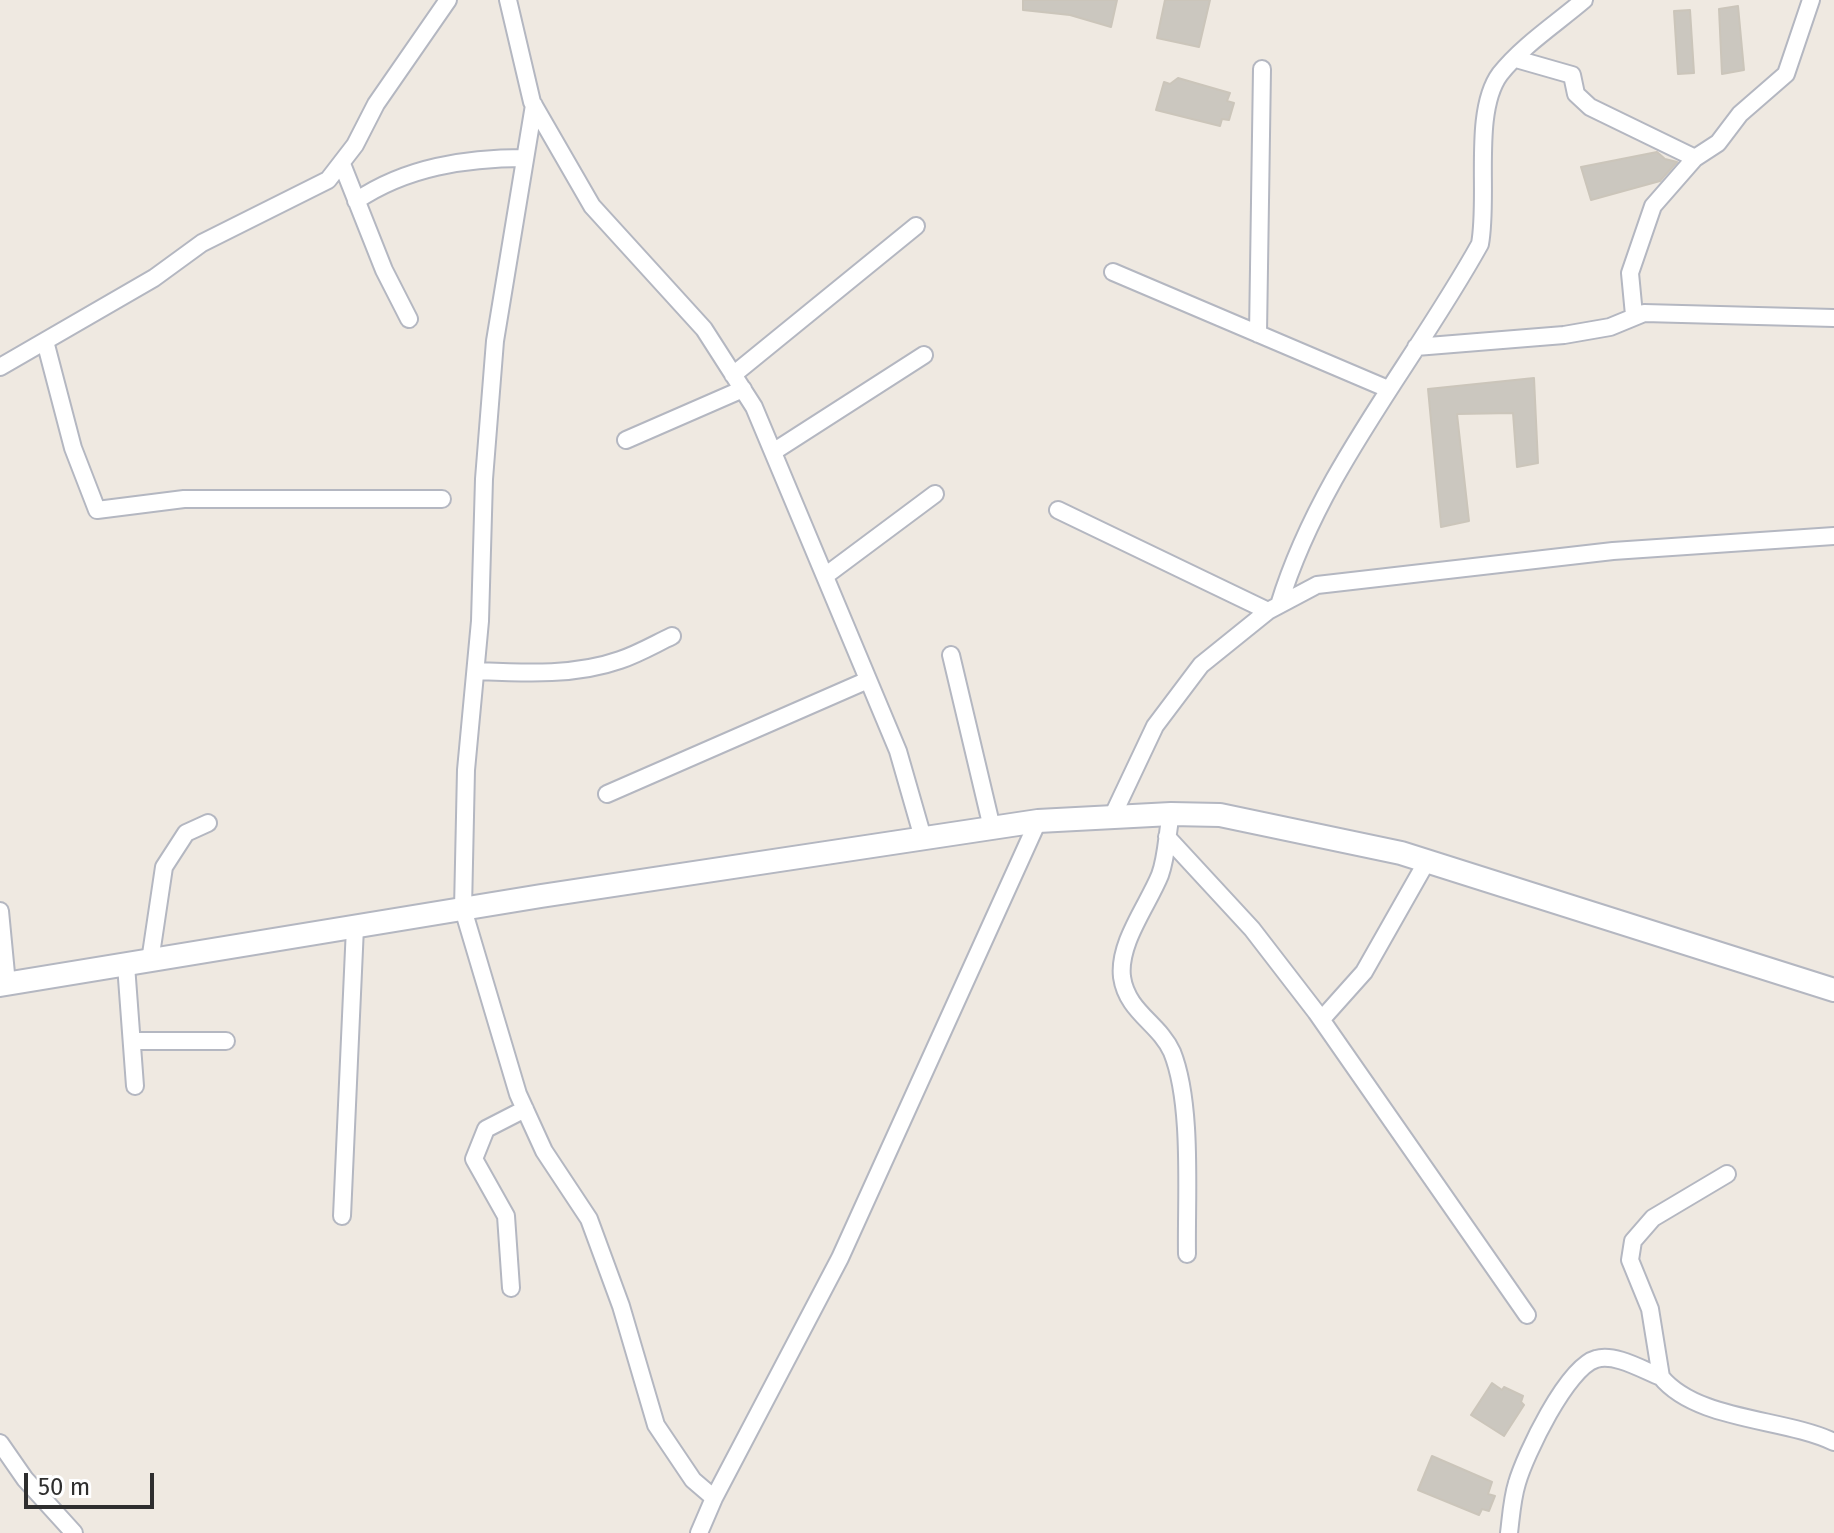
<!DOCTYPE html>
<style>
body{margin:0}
#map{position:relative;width:1834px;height:1533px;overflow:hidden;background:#efe9e1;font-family:"Fira Sans",sans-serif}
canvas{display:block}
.scale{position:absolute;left:24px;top:1473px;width:130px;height:36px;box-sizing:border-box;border:4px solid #2e2e2e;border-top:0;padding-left:10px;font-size:24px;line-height:28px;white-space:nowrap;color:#2e2e2e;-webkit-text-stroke:6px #fff;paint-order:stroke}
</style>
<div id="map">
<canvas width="1834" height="1533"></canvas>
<div class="scale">50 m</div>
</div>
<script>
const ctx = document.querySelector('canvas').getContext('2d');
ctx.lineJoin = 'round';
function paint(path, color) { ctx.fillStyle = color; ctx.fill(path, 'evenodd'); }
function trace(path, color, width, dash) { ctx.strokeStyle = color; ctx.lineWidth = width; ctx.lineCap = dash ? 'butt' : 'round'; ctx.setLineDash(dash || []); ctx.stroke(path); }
const building = new Path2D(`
 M1023 0H1117L1111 27 1070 15 1023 10Z
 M1165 0H1210L1199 47 1157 38Z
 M1738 6 1744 70 1722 74 1719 9Z
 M1690 10 1694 73 1678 74 1674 11Z
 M1178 78 1230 93 1227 101 1234 103 1229 120 1222 119 1220 126 1156 110 1164 82 1170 84Z
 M1657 152 1665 159 1677 162 1660 181 1591 200 1581 167Z
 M1534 378 1538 463 1517 467 1513 413 1457 414 1469 521 1441 527 1428 389Z
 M1492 1383 1502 1390 1504 1387 1523 1396 1521 1402 1524 1405 1504 1436 1471 1415Z
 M1432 1456 1492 1482 1488 1494 1495 1496 1489 1511 1482 1509 1479 1515 1418 1490Z`);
paint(building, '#cbc7bf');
trace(building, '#cbc5ba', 2);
const street = new Path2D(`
 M508 0 532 102 592 206 704 329 754 407 898 751 923 838
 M1516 59 1572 75 1576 94 1590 107 1695 158
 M534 105 495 341 484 479 480 621 466 770 463 909 518 1094 544 1151 589 1219 621 1306 656 1425 693 1480 714 1498
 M342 164 384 270 409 319
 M356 201C406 167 466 158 525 158
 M1113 272 1388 389
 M1634 315 1630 273 1653 206 1695 158 1718 143 1740 114 1786 74 1811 0
 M1258 334 1262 69
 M45 341 73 448 97 510 184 499H442
 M1416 347 1564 335 1610 327 1644 313 1834 318
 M0 367 154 278 202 243 328 180 355 145 376 104 448 0
 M733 375 916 226
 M626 440 743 389
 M773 452 924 355
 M1058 510 1268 611
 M825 576 935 494
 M1279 605C1320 471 1413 365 1480 244 1489 196 1472 112 1500 74 1522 46 1557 23 1584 0
 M951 655 992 828
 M476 671C523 673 575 676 620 660 638 654 655 644 672 636
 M607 794 868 680
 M1171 814C1167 833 1167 856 1160 875 1148 905 1118 943 1122 977 1127 1012 1159 1023 1172 1052 1193 1104 1186 1197 1187 1254
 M1112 817 1155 726 1201 665 1268 611 1317 585 1613 551 1834 536
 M1167 837 1252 929 1316 1012 1527 1315
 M0 911 7 984
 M150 961 164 867 186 833 208 823
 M126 965 135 1086
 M1322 1019 1364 972 1427 861
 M132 1041H226
 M1727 1174 1653 1218 1633 1241 1630 1260 1650 1309 1661 1377C1697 1421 1784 1418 1834 1442
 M342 1216 355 927
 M511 1288 506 1216 474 1159 486 1129 525 1109
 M0 1443 25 1479 74 1533
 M699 1533 714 1498 840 1258 1038 821
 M1509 1533C1511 1517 1512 1499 1517 1483 1525 1455 1567 1367 1596 1359 1615 1353 1643 1370 1661 1377`);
const secondary = new Path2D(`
 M0 985 541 896 1038 821 1171 814 1220 815 1401 853 1834 990`);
trace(street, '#b4b7c1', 20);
trace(secondary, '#b4b7c1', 26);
trace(street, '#fff', 16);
trace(secondary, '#fff', 22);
</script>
